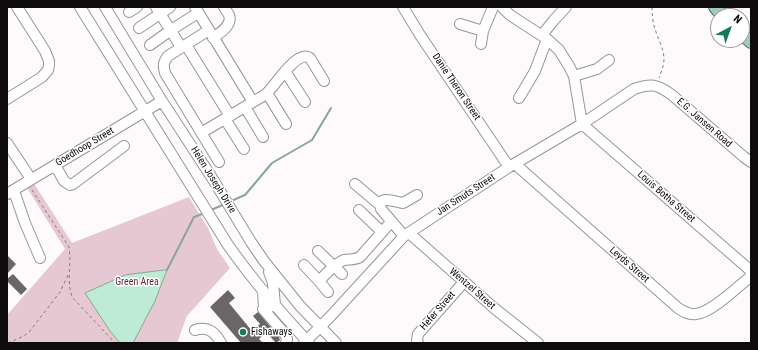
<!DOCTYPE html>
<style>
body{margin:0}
#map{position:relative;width:758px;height:350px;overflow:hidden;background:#fef9fb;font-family:"Roboto Condensed",sans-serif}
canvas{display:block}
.frame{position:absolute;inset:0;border:8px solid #0d0b0c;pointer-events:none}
.north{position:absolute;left:710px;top:8px;width:40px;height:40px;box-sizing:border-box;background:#fff;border:1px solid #9e9d9e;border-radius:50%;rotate:41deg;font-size:11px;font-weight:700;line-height:16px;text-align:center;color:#0d0b0c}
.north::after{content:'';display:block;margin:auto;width:14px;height:18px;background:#147d58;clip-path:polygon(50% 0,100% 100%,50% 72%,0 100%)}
</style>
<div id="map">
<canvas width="758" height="350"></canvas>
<div class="frame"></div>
<div class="north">N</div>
</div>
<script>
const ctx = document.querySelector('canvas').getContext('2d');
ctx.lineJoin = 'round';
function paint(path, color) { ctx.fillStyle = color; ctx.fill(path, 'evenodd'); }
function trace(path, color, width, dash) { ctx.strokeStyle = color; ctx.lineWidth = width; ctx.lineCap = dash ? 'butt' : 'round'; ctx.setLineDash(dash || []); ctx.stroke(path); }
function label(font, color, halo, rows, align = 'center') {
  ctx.font = font + ' "Roboto Condensed",sans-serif'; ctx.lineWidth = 3; ctx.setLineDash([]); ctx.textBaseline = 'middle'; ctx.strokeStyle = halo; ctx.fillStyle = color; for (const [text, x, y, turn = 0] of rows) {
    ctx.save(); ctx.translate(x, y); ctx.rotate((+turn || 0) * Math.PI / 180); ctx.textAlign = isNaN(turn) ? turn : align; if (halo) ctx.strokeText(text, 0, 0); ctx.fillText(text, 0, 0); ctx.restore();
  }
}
paint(new Path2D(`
 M33 182 72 243 189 197 208 228 217 249 230 268 187 316 177 343H7V315L65 249 26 186Z`), '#e6c8d2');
const water = new Path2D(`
 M167 270 155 301 133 343H120L110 331 85 293 125 275Z`);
paint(water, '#bdebd3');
trace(water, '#88a897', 1);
trace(new Path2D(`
 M231 201 245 195 272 163 312 140 331 108
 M211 210 225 204
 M167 270 194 217 205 213`), '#88a897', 2);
paint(new Path2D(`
 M7 255 16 264 7 274Z
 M13 274 27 289 21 295 7 281V279Z
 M228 290 235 298 229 303 252 331 260 324 253 316 258 312 279 337 280 340 276 343 266 332 259 339 263 343H241L210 307Z`), '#6a6667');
const minor = new Path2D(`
 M80 7 228 245C252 279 280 312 309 343
 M105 7 162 101 214 181 251 242 264 261 300 306 336 343
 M156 7 181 47
 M195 7 253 102 201 133
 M403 7 420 35 509 167
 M502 7 510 15 547 39 559 50 569 66 574 76 582 124 751 271
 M129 12 137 7
 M460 24 483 31
 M139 28 170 7
 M209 30 168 56C163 63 163 65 165 73L219 162
 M542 35 554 20 566 7
 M213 38C220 33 233 25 229 15 228 13 226 10 224 7
 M481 44 483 31 493 7
 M150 45 171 30 198 13
 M186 45 230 116
 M285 71 305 102
 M574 76 597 69 609 60
 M267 93 286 124
 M519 98 535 71 547 39
 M7 99 42 77 48 70 49 65V61L45 51 17 7
 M253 102C257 99 263 97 267 93 275 86 297 49 310 58L324 81
 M245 107 263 137
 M225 119 244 149
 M7 143 31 179
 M515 164 678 308C684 312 689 315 696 314 711 313 739 286 751 276
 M55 165 64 181 70 185 73 184 124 146
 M355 184 380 205
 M14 191 25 223 40 258
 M7 194 162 101
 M359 210 382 232
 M409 233 494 308 538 343
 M404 236 381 209C377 194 395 202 403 203L417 195
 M318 251 342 274
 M304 265 319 281C326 274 335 263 344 260 350 259 355 260 360 257L391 222
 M319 281 328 292
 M263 290 264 309 275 305 273 283 269 272
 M263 309 285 334 287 339 286 343
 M195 330C208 326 215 332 221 343
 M304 343 329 318 404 236 509 167 582 124 634 89C651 83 657 84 672 95L744 157 751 162
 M418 343 417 340 418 334 464 282`);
const major = new Path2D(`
 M715 7 723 16
 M742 34 751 42`);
trace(minor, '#9a9597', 12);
trace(major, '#42725c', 14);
trace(new Path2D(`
 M652 7C652 16 653 24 656 32 659 41 664 50 664 59 664 66 661 72 659 78
 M32 190 69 247C72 265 66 278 72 297L115 343
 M8 343 24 336 30 331 60 292 69 273`), '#7f7c7d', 1, [3, 3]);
trace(minor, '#fff', 10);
trace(major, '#9fcbb7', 12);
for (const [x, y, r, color] of [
 [243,332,4,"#147d58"]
]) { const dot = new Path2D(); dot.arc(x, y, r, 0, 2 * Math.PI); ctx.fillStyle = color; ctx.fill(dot); trace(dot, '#fff', 1.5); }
label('10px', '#0d0b0c', '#fff', [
 ["Danie Theron Street",456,87,56],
 ["E.G. Jansen Road",704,123,41],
 ["Goedhoop Street",85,147,-31],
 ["Helen Joseph Drive",213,180,58],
 ["Jan Smuts Street",466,195,-33],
 ["Louis Botha Street",666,197,41],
 ["Leyds Street",629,265,41],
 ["Wentzel Street",472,289,41],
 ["Hefer Street",438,311,-49]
]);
label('10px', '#622942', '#fff', [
 ["Green Area",137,282]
]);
label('10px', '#0d0b0c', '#fff', [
 ["Fishaways",251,332]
], 'left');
</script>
